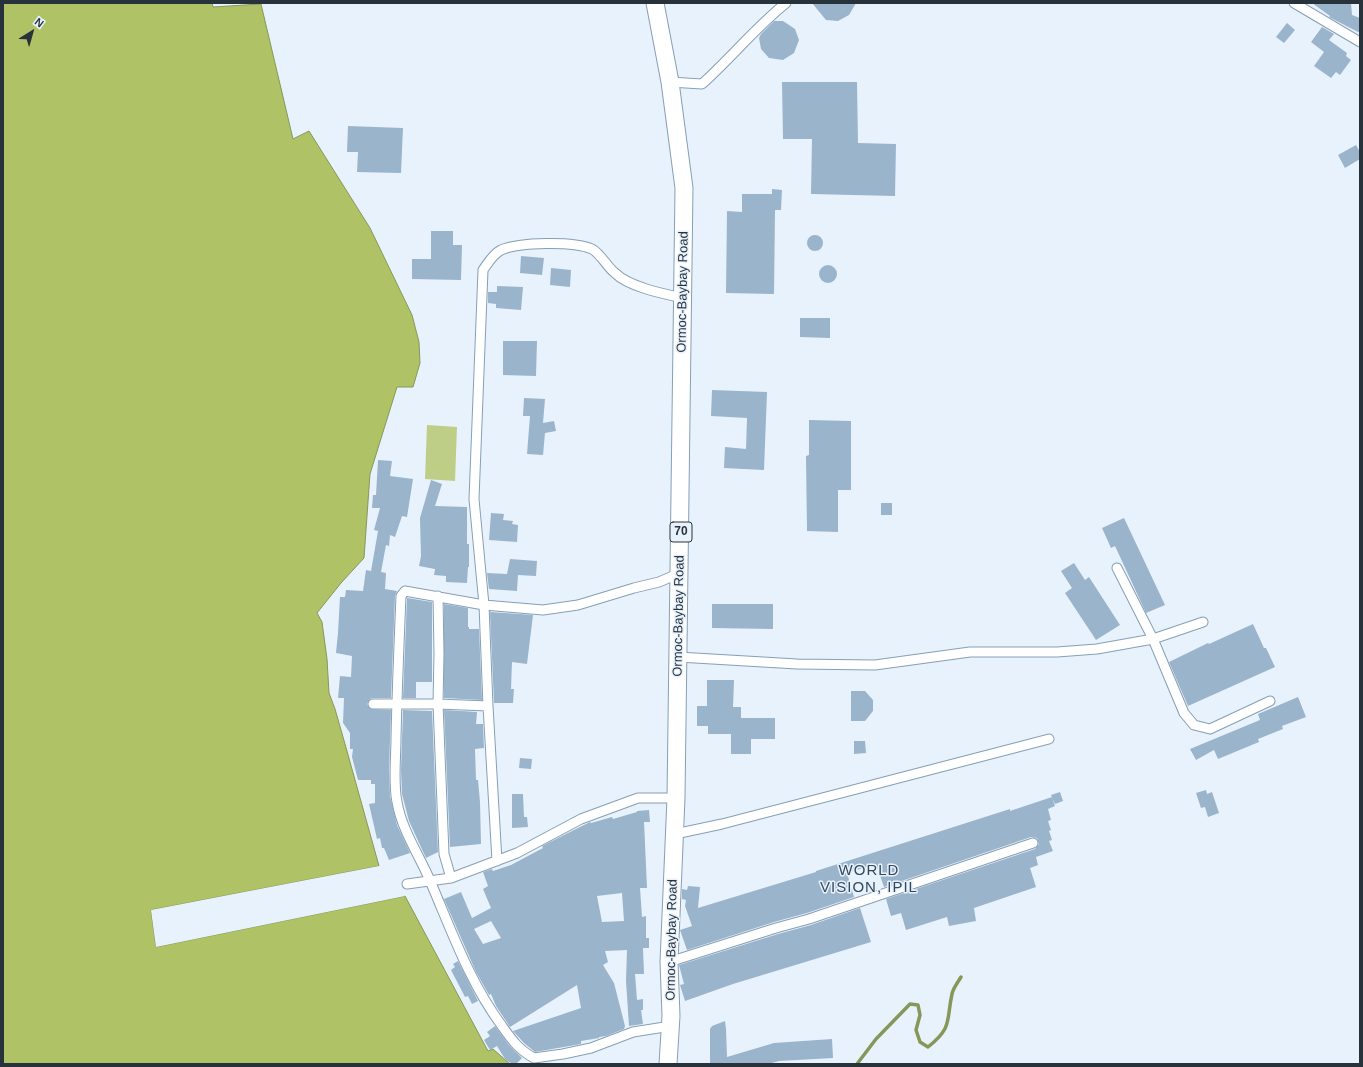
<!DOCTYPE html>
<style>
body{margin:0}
#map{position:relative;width:1363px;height:1067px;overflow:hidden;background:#e8f2fc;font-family:Helvetica,sans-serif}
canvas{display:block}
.frame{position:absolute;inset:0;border:4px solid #28323b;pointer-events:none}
.north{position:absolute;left:12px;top:12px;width:40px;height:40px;-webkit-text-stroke:3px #e8f2fc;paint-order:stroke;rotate:37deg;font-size:11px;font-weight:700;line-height:16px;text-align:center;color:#28323b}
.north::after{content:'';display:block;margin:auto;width:14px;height:18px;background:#28323b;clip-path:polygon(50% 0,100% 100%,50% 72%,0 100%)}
</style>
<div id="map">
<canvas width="1363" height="1067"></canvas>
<div class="frame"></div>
<div class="north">N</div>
</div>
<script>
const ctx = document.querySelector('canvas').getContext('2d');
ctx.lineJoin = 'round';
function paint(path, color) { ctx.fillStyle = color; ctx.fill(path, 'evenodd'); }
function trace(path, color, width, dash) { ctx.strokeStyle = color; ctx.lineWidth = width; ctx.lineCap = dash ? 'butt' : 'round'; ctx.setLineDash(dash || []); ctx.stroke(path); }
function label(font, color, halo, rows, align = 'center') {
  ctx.font = font + ' Helvetica,sans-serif'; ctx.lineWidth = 3; ctx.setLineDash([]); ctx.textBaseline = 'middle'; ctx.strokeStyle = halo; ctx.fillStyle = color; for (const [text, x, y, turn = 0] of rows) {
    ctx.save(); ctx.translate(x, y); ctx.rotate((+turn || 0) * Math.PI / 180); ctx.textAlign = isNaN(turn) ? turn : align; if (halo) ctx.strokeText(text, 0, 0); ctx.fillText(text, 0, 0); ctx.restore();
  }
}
paint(new Path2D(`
 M427 425 457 427 455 481 425 479Z`), '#bece86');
const water = new Path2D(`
 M3 3H212L213 7 261 4 293 139 309 131 370 228 412 315 419 342 420 363 413 387H397L370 474 364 558 341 583 317 613 322 622 327 659 329 693 335 709 345 744 379 866 151 910 156 947 405 896 488 1051 493 1049 510 1064H3Z`);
paint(water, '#afc266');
trace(water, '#869759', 1);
paint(new Path2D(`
 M379 866 380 867 379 868 153 912 158 944 404 895 405 896 156 947 151 910Z`), '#e8f2fc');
trace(new Path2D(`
 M857 1064 876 1039 910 1004 918 1005 920 1015 916 1030 920 1042 928 1047C953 1027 946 1021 952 994 953 988 958 982 961 977`), '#869759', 3.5);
paint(new Path2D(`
 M812 3H856L849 15 838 21 826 20Z
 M1312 3H1351L1352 15 1360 18V33L1329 17 1330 16Z
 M774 21H783L795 29 799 40 794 53 783 60 769 58 761 49 759 38 761 34Z
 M1287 23 1295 30 1284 43 1276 37Z
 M1322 27 1334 34 1329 40 1347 53 1346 56 1351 60 1340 75 1336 72 1331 78 1314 66 1324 52 1311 42Z
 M782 82H857L858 143 896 144 895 196 811 194 812 139H783Z
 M348 126 403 128 401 173 357 172 358 152H347Z
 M1356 145 1360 152V159L1345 168 1338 155Z
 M772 189 782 190 781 210H775L774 294 726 293 727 211 742 212V194H772Z
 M431 231H453V245H462L461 280 412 279V259H431Z
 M807 243a8 8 0 1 1 16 0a8 8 0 1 1-16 0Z
 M521 256 544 258 542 275 520 273Z
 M819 274a9 9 0 1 1 18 0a9 9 0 1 1-18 0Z
 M551 268 571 270 570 287 550 285Z
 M497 286 523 287 521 310 496 308V304L488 303V292H497Z
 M800 318H830V338L800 337Z
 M503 341H537L536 376 503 375Z
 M712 390 767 392 764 470 724 468 725 447 746 449 747 418 711 416Z
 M524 398 545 399 543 423 554 421 556 431 545 433 543 455 527 454 530 416H523Z
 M809 420 851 421V490H838V532L807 531 806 456 809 455Z
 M378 460 392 461 390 476 413 479 407 517 402 516 395 537 390 535 389 546 386 545 381 572 386 573 385 589 397 591 395 596 391 698H373L370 699 367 704 370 709 391 710 389 770 390 796 397 825 410 853 389 860 384 848H382L380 838 377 839 369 804 375 803V784H371V780H358L352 757 353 749H350V733L343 723 344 698H338L340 676 351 677 352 656 336 653 338 633 340 597H345L346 590 363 591 366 570 371 571 378 531 374 530 380 508H372L373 495H376Z
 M431 480 442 484 435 506 467 507V544H469V567H468L467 583 446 582V576L434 575 435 569 419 566 421 556 420 518Z
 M881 503H892V515H881Z
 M491 513 504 514 503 520 513 521 512 524 518 525 517 542 489 540Z
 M1124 518 1165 605 1146 613 1115 546 1111 548 1102 528Z
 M510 559 537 561 536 576 518 575 517 591 489 589 487 573 507 574Z
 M1074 563 1085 580 1089 577 1120 625 1096 640 1065 593 1072 588 1061 571Z
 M407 598 432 602V682H416V698H403Z
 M444 604 468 608V627H469V629H479L482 700 444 698Z
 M712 604H773V629L712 628Z
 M490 612 533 615 527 664 512 662 511 689H514L513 703H494Z
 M1253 624 1264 648H1266L1275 667 1188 706 1169 662 1208 643 1209 644Z
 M707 680H734L733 707H741V718H775V739H751V754H731V734H708V726H697V706H707Z
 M851 691H865L873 700V711L865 721H851Z
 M1298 697 1306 717 1282 726 1283 729 1258 739 1259 742 1218 759 1214 750 1196 760 1190 749 1260 720 1258 714Z
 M403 710 432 711 438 852 426 858 409 821 402 794 401 770Z
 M444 710 477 712 476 724H483L484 748 475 749 476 780H478L480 802 481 844 450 847Z
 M854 741H865L866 753 854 754Z
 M520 758 532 759 531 769 519 768Z
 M1206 790 1207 794 1212 792 1219 813 1208 817 1205 807 1201 808 1196 793Z
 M1060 792 1063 801 1055 804 1051 795Z
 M512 794H523L524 817H527L528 827 512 828Z
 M1052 797 1055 806 1048 809 1051 820 1048 821 1051 830 1049 831 1052 840 1049 841 1053 851 1036 857 1038 865 1030 868 1036 887 974 908 976 921 949 926 947 917 906 930 901 913 891 916 886 899 1035 849 1039 844 1037 838 1031 837 884 887 876 864 847 873 854 897 807 913 774 922 687 950 680 930 692 926 685 906 686 900 682 899V889L687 890 688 886 700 887 698 908 816 872V871L1010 809V811Z
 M649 810 650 822H644L647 888H640L642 917 646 916V938H649V948H643L644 974H635L637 1000 643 999V1010H641L643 1024 629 1026 626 981 627 950 605 951 608 962 603 965 614 983 625 1026 624 1029 606 1036 599 1037V1038L581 1041V1044L535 1052 524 1043 513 1031 581 1008 577 985 510 1027 496 1006 491 994 489 995 476 972 444 899 461 892 472 918 491 908 483 889 488 886 483 872 492 869 493 871 511 865 543 848 542 846 590 822 591 823 612 817 613 819 637 812V811ZM622 893 624 921 602 922 597 896ZM491 921 501 938 483 944 474 929Z
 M860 908 871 942 733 984 685 1001 680 985 684 984 679 965 778 934 811 925Z
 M458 961 478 1001 472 1004 468 996 465 997 451 970 455 967 453 964Z
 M725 1021 726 1029 727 1057 774 1043 832 1039 833 1058 779 1061 768 1064H710V1029L712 1026Z
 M495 1026 508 1044 522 1058 516 1064H512L505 1059 497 1046 490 1050 484 1040 490 1036 487 1032Z`), '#9ab4cb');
const street = new Path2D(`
 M1294 3 1360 42
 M670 82 702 84C731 58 755 28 786 3
 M1117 568 1153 639 1184 713 1194 725 1210 729 1270 701
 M438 596 439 654 438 704 444 854 451 878
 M678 657 797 664 875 665 970 652H1057L1097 649 1153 639 1203 622
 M373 704H438L488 706
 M675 834 722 824 1049 739
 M497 861 488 706 484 605 474 499 483 270C488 263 493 254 501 250 520 242 573 241 592 249 601 254 607 267 615 273 629 287 664 294 683 298
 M407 884 451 878 517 853 581 819 638 798H676
 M669 962 776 928 809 919 1033 843
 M671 1026 633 1032 591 1048 563 1054 534 1058C519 1050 511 1039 502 1026 470 983 452 932 431 883 420 856 402 831 397 802 393 783 396 757 396 738 397 691 399 643 401 596L405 591 484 605 543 610 578 605 634 588 659 582 680 573`);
const highway = new Path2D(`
 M655 3 670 82 684 188 676 798 669 962 671 1016 668 1064`);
trace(street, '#869fb5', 11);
trace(highway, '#869fb5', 19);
trace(street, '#fff', 9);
trace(highway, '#fff', 17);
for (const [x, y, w] of [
 [681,532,22]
]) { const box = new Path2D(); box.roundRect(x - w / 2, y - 10, w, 20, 3); ctx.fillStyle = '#e8f2fc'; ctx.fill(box); trace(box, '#28323b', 1); }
label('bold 12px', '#28323b', null, [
 ["70",681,532]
]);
label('13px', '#28323b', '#e8f2fc', [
 ["Ormoc-Baybay Road",683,292,-89],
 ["Ormoc-Baybay Road",679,616,-89],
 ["Ormoc-Baybay Road",672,940,-89]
]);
ctx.letterSpacing = '1px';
label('15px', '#32495d', '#e8f2fc', [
 ["WORLD",869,871],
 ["VISION, IPIL",869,888]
]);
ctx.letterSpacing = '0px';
</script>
